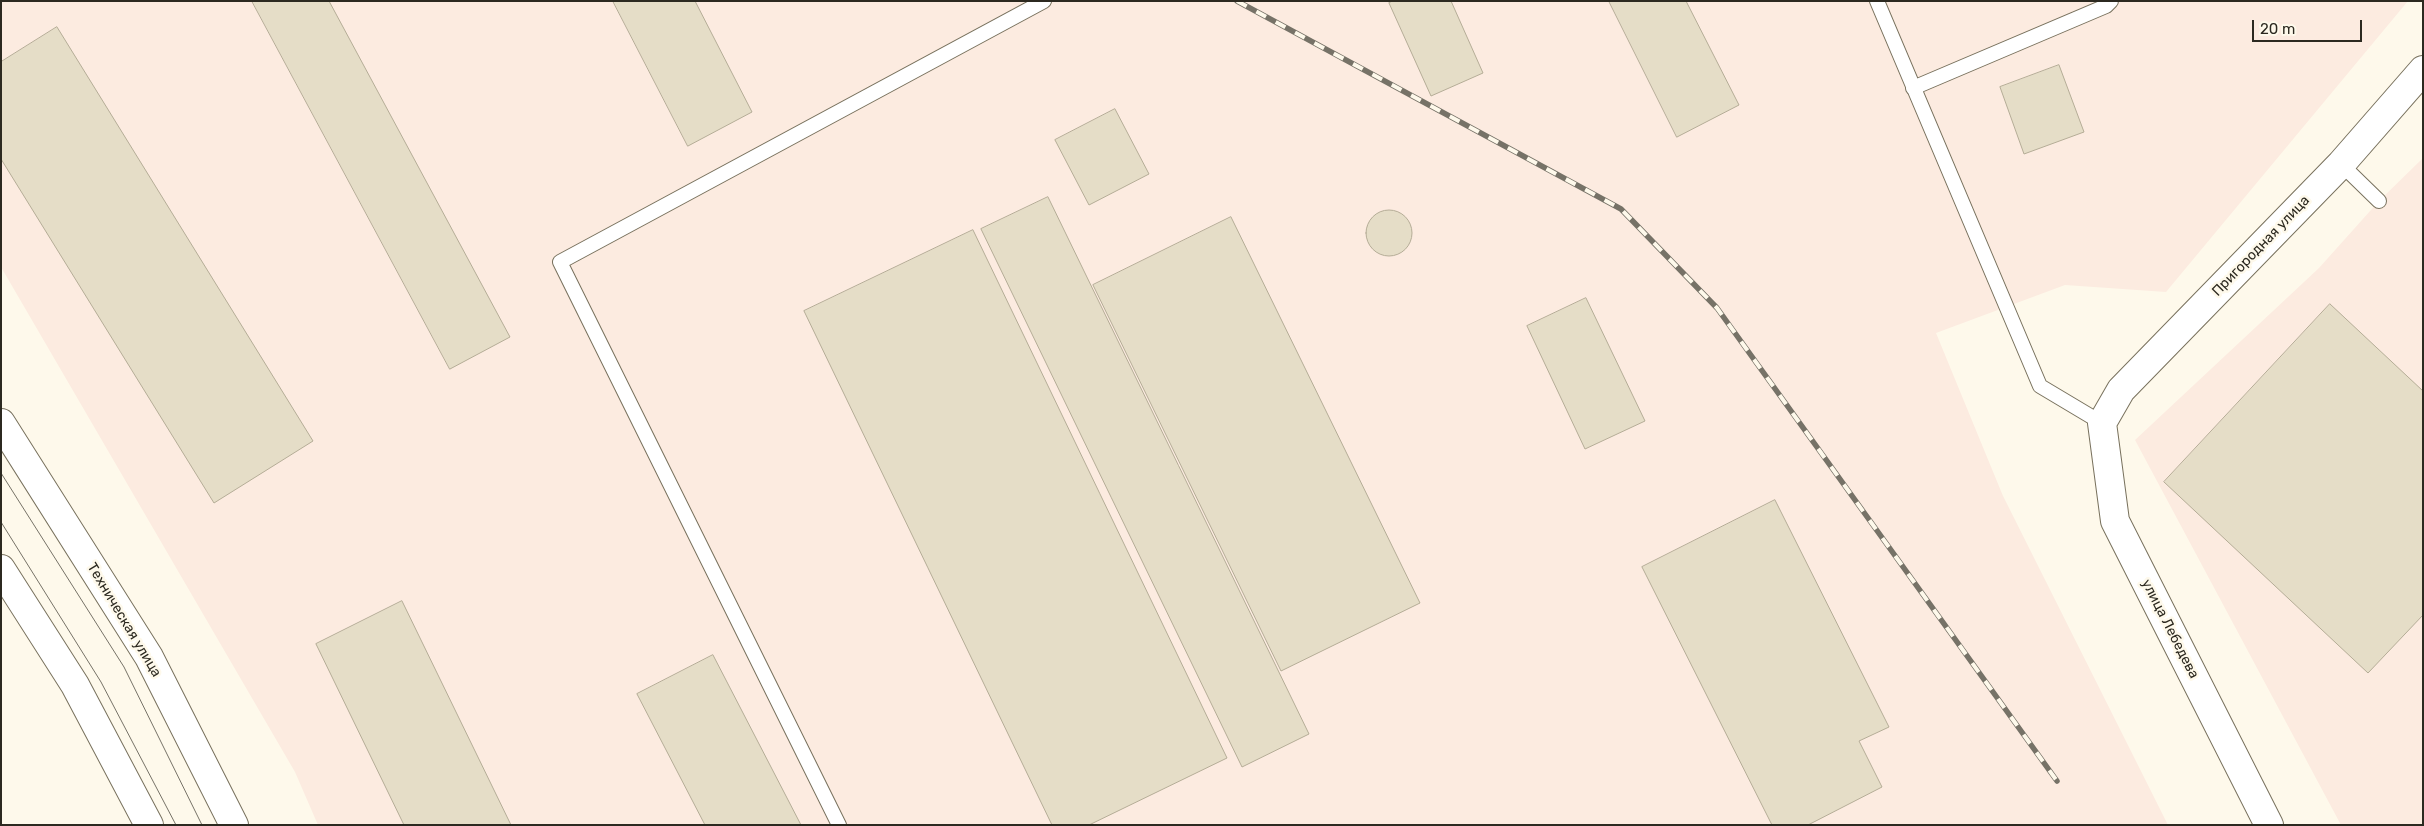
<!DOCTYPE html>
<meta charset="utf-8">
<style>
body{margin:0}
#map{position:relative;width:2424px;height:826px;overflow:hidden;background:#fef9eb;font-family:Rubik,sans-serif}
canvas{display:block}
.frame{position:absolute;inset:0;border:2px solid #2c2920;pointer-events:none}
.scale{position:absolute;left:2252px;top:20px;width:110px;height:22px;box-sizing:border-box;border:2px solid #2c2920;border-top:0;padding-left:6px;font-size:15px;line-height:18px;white-space:nowrap;color:#2c2920;-webkit-text-stroke:4px #fef9eb;paint-order:stroke}
</style>
<div id="map">
<canvas width="2424" height="826"></canvas>
<div class="frame"></div>
<div class="scale">20 m</div>
</div>
<script>
const ctx = document.querySelector('canvas').getContext('2d');
ctx.lineJoin = 'round';
function paint(path, color) { ctx.fillStyle = color; ctx.fill(path, 'evenodd'); }
function trace(path, color, width, dash) { ctx.strokeStyle = color; ctx.lineWidth = width; ctx.lineCap = dash ? 'butt' : 'round'; ctx.setLineDash(dash || []); ctx.stroke(path); }
function label(font, color, halo, rows, align = 'center') {
  ctx.font = font + ' Rubik,sans-serif'; ctx.lineWidth = 5; ctx.setLineDash([]); ctx.textBaseline = 'middle'; ctx.strokeStyle = halo; ctx.fillStyle = color; for (const [text, x, y, turn = 0] of rows) {
    ctx.save(); ctx.translate(x, y); ctx.rotate((+turn || 0) * Math.PI / 180); ctx.textAlign = isNaN(turn) ? turn : align; if (halo) ctx.strokeText(text, 0, 0); ctx.fillText(text, 0, 0); ctx.restore();
  }
}
paint(new Path2D(`
 M1 1H2408L2166 292 2065 285 1936 333 2003 496 2168 825H318L295 772 1 267Z
 M2423 158V825H2341L2135 440 2319 268 2379 201Z`), '#fcebe0');
const building = new Path2D(`
 M252 1H329L510 337 450 369Z
 M613 1H695L752 112 688 146Z
 M1393 1H1451L1483 73 1431 96 1389 3Z
 M1609 1H1686L1739 105 1677 137Z
 M57 27 313 441 214 503 1 159V62Z
 M2059 65 2084 132 2024 154 2000 87Z
 M1115 109 1149 174 1089 205 1055 140Z
 M1048 197 1309 734 1242 767 981 229Z
 M1366 233a23 23 0 1 1 46 0a23 23 0 1 1-46 0Z
 M1231 217 1420 603 1281 671 1093 285Z
 M973 230 1227 758 1089 825H1052L804 311Z
 M1586 298 1645 421 1585 449 1527 326Z
 M2330 304 2423 391V615L2368 673 2164 482Z
 M1775 500 1889 727 1859 741 1882 787 1808 825H1772L1642 567Z
 M402 601 511 825H404L316 644Z
 M713 655 801 825H705L637 694Z`);
paint(building, '#e5ddc7');
trace(building, '#b5ad97', 1);
const service = new Path2D(`
 M1877 1 2040 386 2102 423
 M1913 88 2106 6 2111 1
 M2341 164 2379 201
 M839 825 560 262 1044 1`);
const tertiary = new Path2D(`
 M2269 825 2115 521 2102 423 2121 390 2341 164 2423 70`);
const secondary = new Path2D(`
 M1 423 149 657 234 825
 M1 569 75 685 149 825`);
trace(service, '#78715d', 16);
trace(tertiary, '#78715d', 30);
trace(secondary, '#78715d', 30);
trace(service, '#fff', 14);
trace(tertiary, '#fff', 28);
trace(secondary, '#fff', 28);
trace(new Path2D(`
 M1 473 124 667 202 825
 M1 522 101 682 176 825`), '#767267', 1);
const rail = new Path2D(`
 M1237 1 1621 209 1717 308 2057 781`);
trace(rail, '#767267', 5.5);
trace(rail, '#fef9eb', 4, [11]);
label('14px', '#2c2920', '#fef9eb', [
 ["Пригородная улица",2261,246,-46],
 ["Техническая улица",124,620,59],
 ["улица Лебедева",2170,629,63]
]);
</script>
